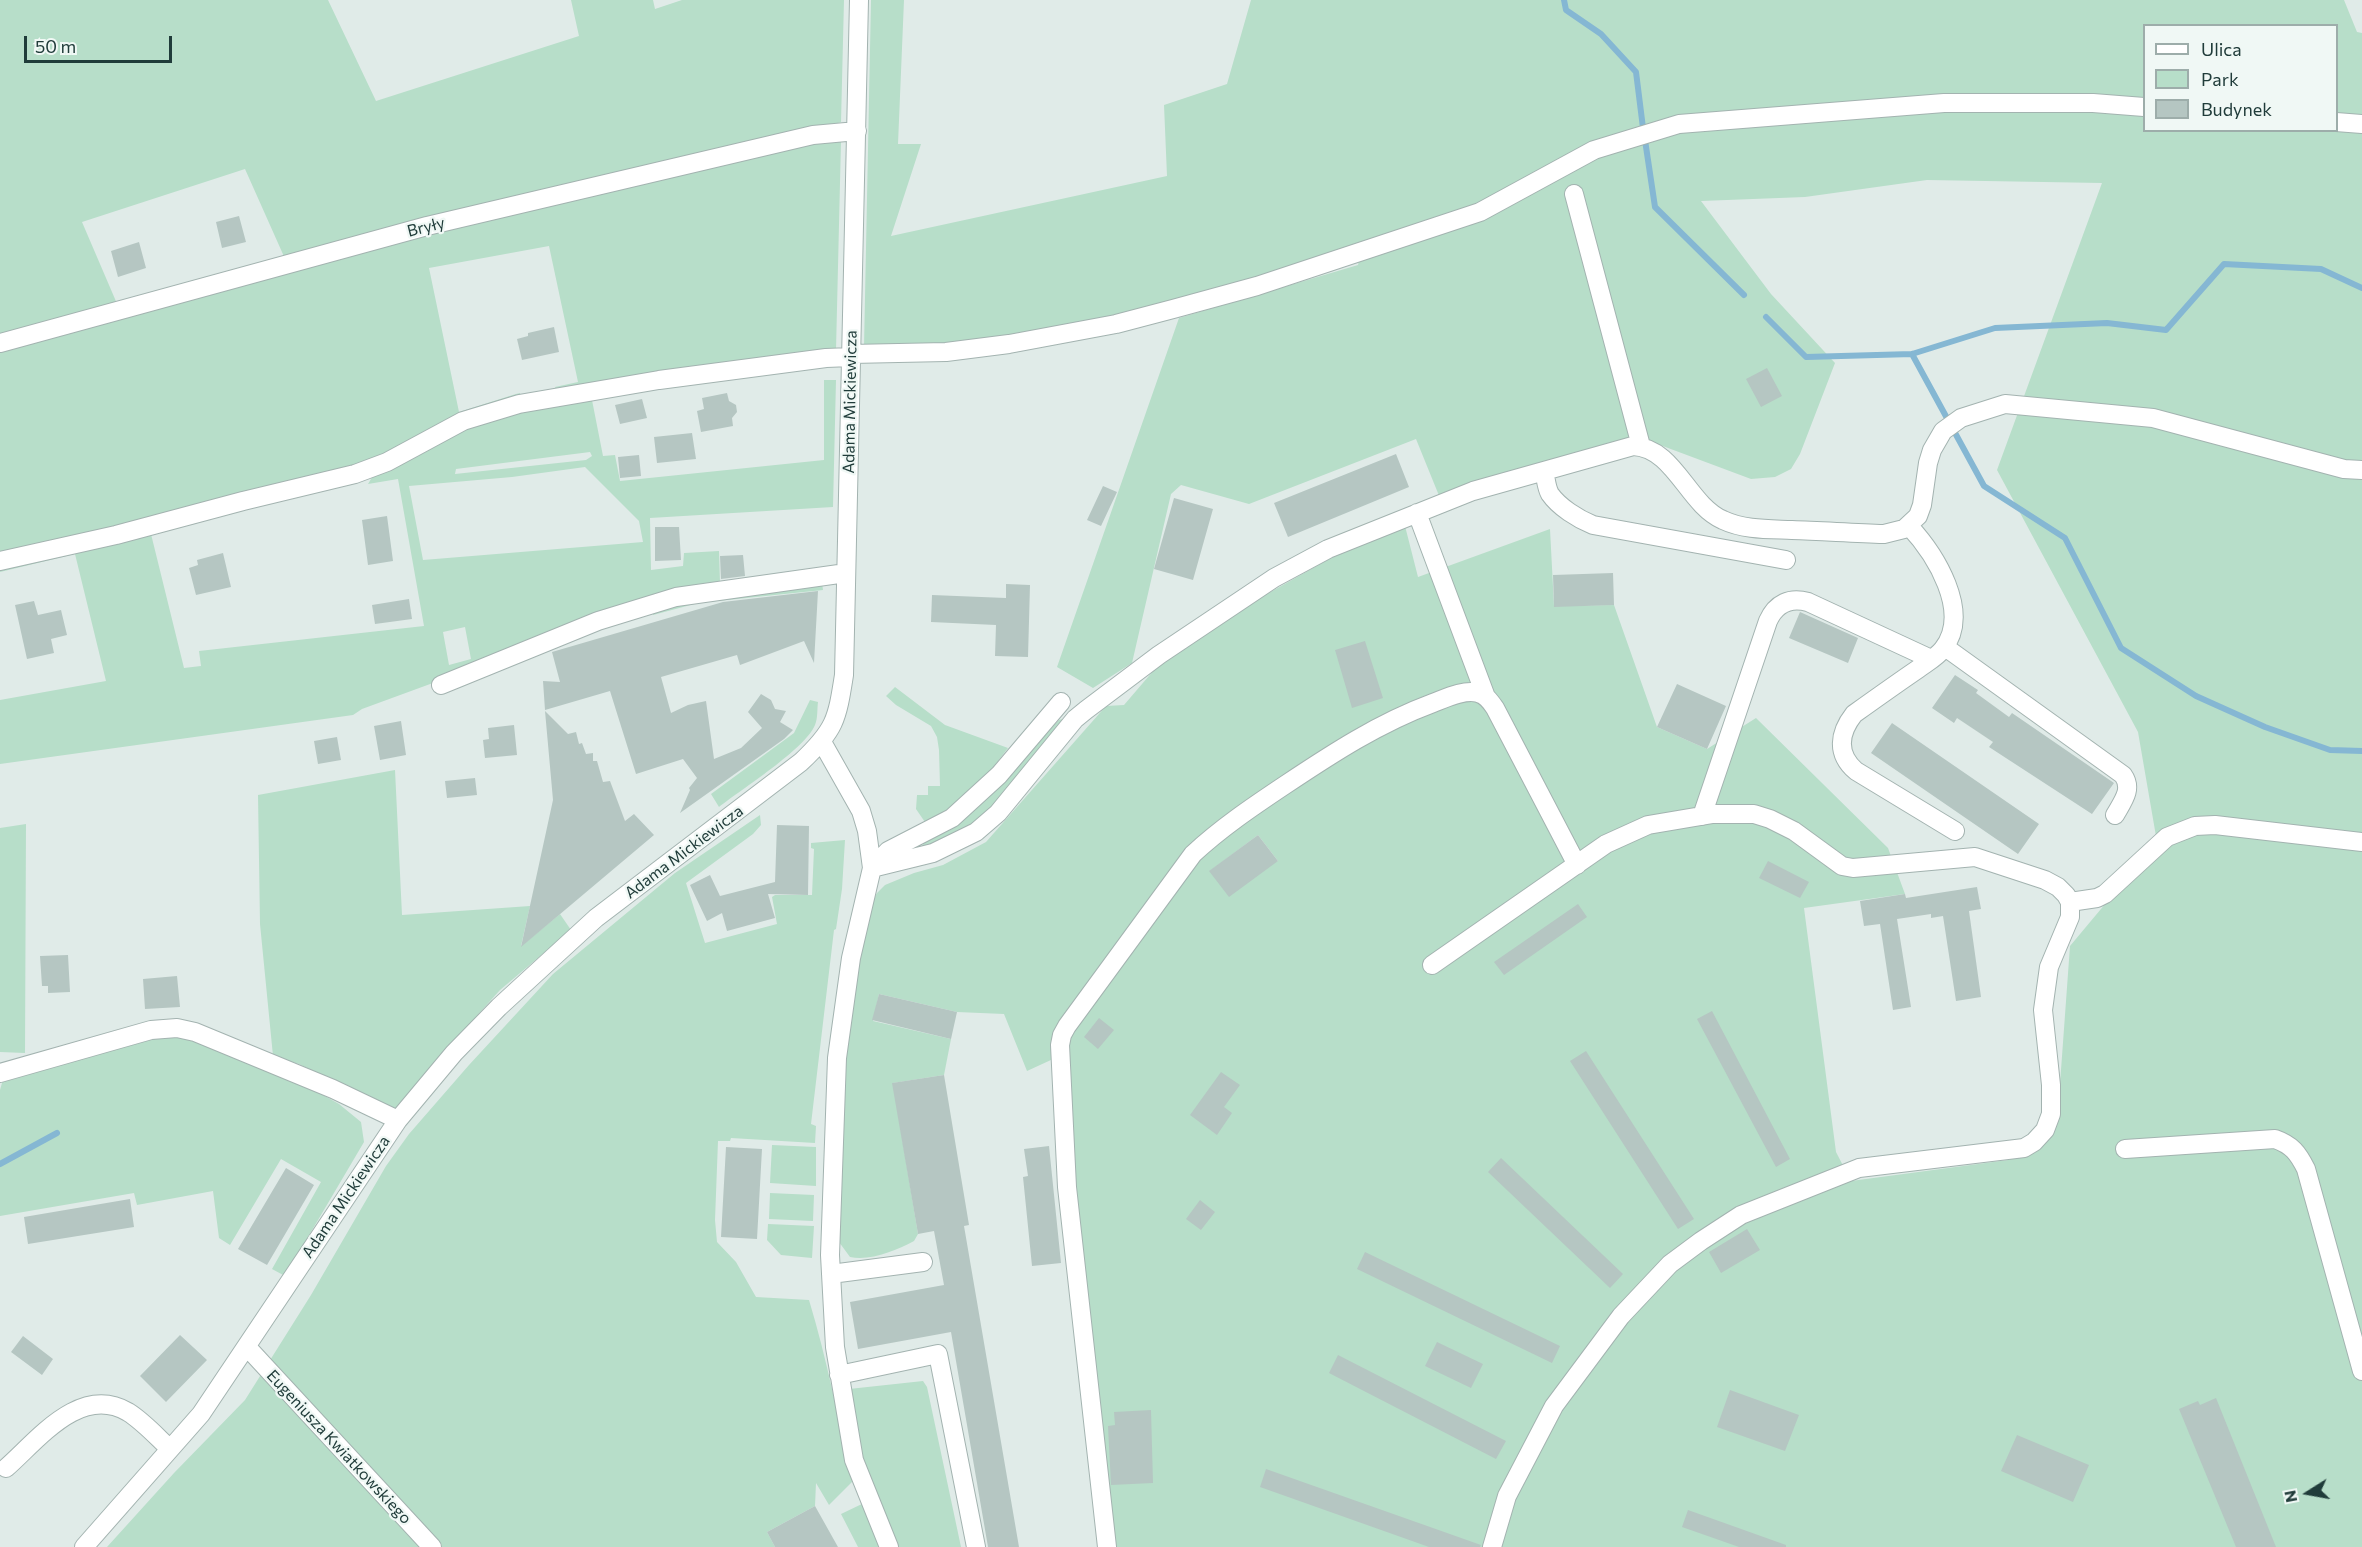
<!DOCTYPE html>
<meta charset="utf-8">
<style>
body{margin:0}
#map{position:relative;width:2362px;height:1547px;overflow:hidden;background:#e0ebe8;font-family:Commissioner,sans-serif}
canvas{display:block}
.legend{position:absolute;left:2143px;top:24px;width:195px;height:108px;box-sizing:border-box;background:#f0f8f5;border:2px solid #9dadaa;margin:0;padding:8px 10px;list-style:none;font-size:18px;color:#203c3a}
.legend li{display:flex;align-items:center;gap:12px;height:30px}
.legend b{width:30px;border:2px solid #9dadaa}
.north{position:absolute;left:2278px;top:1463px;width:60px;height:60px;-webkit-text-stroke:4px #f0f8f5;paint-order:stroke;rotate:259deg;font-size:16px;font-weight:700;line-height:24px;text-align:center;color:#203c3a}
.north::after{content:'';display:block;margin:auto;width:21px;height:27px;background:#203c3a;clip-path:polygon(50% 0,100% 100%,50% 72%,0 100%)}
.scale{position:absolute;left:24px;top:36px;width:148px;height:27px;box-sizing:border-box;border:3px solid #203c3a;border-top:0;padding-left:8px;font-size:18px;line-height:21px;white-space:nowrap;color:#203c3a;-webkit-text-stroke:4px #f0f8f5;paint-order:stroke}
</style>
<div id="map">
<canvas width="2362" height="1547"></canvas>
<ul class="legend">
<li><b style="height:8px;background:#fff"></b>Ulica</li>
<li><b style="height:16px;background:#b7dec9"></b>Park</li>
<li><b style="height:16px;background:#b5c6c2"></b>Budynek</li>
</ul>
<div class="north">N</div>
<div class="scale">50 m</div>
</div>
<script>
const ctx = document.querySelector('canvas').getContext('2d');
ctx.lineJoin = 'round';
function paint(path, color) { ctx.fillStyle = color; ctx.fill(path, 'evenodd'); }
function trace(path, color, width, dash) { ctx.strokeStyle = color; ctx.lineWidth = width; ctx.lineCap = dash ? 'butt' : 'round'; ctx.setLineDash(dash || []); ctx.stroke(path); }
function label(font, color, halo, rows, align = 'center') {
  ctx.font = font + ' Commissioner,sans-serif'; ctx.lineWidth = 4.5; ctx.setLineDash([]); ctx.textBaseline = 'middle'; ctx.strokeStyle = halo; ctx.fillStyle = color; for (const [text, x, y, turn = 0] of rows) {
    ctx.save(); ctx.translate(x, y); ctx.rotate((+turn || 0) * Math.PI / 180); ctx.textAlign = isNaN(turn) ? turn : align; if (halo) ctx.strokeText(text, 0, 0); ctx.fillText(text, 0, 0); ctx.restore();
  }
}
paint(new Path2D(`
 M0 0H328L376 101 579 36 571 0H653L655 9 682 0H844L841 122 822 129 454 215 286 261 245 169 82 222 118 306 0 339Z
 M871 0H904L898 144H921L891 236 1167 176 1164 105 1227 84 1251 0H2344L2357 32 2362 33V1547H1107L1071 1164 1064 1054 1027 1071 1004 1014 957 1012 879 994 873 1021 951 1039 944 1075 893 1083 918 1234 914 1241C895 1251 871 1261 850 1257L839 1242 842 1074 850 983 869 908 877 893 885 885 914 873 943 865 986 842 1106 706 1124 705 1160 663 1267 594 1329 559 1405 526 1418 577 1550 529 1554 606 1614 605 1657 727 1707 749 1756 718 1888 848 1905 894 1804 908 1836 1152 1851 1181 2008 1160 2037 1149 2057 1125 2070 946 2157 842 2138 732 1997 470 2102 183 1927 180 1805 197 1701 201 1771 294 1835 363 1800 454 1791 469 1775 477 1751 479 1644 439 1442 503 1416 439 1249 504 1181 485 1171 494 1132 663 1093 688 1057 667 1179 318 1358 265 1361 252 1352 249 1143 311 957 344 864 347ZM2144 26H2336V130H2144ZM1258 835 1278 861 1210 871Z
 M841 141 836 350 556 392 555 387 578 382 549 246 429 268 459 412 516 394 520 393 521 399 390 455 331 475 0 556V347L329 257 776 148Z
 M824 380H836L833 507 650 518 651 570 683 566 684 553 719 551 720 583H822L823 590 698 603 653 615 651 603 362 709 353 715 0 764V700L106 681 75 554 0 572V566L151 534 184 668 201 666 199 651 424 626 398 479 368 484 374 474 477 421 591 395 603 456 615 455 620 481 824 460ZM590 452 592 456 586 460 455 474 456 469ZM585 467 639 521 643 542 423 560 409 486 512 477ZM465 627 471 659 449 665 443 632Z
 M895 687 945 725 1008 748 985 778 962 800 927 825 916 809 917 795H928V786H940L939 750 937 737 931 726 896 705 886 696Z
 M810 700 818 702C817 709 818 718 815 725 805 749 742 789 719 807L711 794 794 733Z
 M1066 718C1037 753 998 813 959 835 947 842 932 845 919 850 926 837 942 835 953 826 993 796 1025 756 1059 720Z
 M395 770 402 915 530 906 521 946 560 914 571 930 500 990 439 1058 396 1112 299 1064 273 1056 260 924 258 795Z
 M760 815 761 825 753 834 686 883 705 943 777 924 772 897 775 895H812L814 849 811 848V843L845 840 842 889 836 929 834 930 811 1124 816 1126 815 1143 731 1138 730 1141H718L715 1220 717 1242 736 1262 756 1297 809 1300C827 1359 838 1420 854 1480L829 1505 816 1483 815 1506 767 1532 775 1547H107L174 1473 245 1400 311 1295 386 1166 409 1134 469 1065 553 974 675 873Z
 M26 824 25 1053 0 1052V828Z
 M144 1038H188L284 1073 339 1104 361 1122 364 1142 285 1276 272 1269 321 1182 281 1159 230 1245 219 1238 213 1191 137 1205 134 1193 0 1216V1090L4 1076Z
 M772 1145 816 1147V1186L770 1183Z
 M770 1193 814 1195 813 1221 769 1219Z
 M768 1224 814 1226 812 1258 781 1255 767 1240Z
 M923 1381 927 1387 961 1547H897L864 1467 849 1389Z
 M864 1503 879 1547H858L841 1514Z`), '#b7dec9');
trace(new Path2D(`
 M1564 0 1566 10 1601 34 1636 72 1643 128
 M1645 140 1655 207 1744 295
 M1766 317 1806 357 1912 354 1995 328 2107 323 2166 330 2224 264 2321 269 2362 288
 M1912 354 1984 486 2065 538 2121 648 2196 696 2265 727 2330 750 2362 751
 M0 1164 57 1133`), '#85b7d3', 6);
paint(new Path2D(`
 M239 216 246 242 222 248 216 222Z
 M139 242 146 268 118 277 111 251Z
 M554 327 559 352 522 360 517 339 528 336V333Z
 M1767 368 1782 396 1761 407 1746 379Z
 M727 393 729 401 736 405 737 412 732 418 733 426 701 432 697 411 704 409 702 398Z
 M642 399 647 418 620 424 615 405Z
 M692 433 696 459 657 463 654 437Z
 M1396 454 1409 487 1288 537 1274 503Z
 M639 455 641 476 620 478 618 457Z
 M1103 486 1117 492 1101 526 1087 520Z
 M1174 498 1213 509 1193 580 1154 569Z
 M387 516 393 561 368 565 362 520Z
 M655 527H679L681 560 655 561Z
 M223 553 231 587 196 595 189 568 198 565 197 560Z
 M743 555 745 576 721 579 720 556Z
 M1613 573 1614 605 1554 607 1553 575Z
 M1006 584 1030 585 1028 657 995 656 996 625 931 622 932 595 1006 598Z
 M818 591 814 663 804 641 740 665 737 655 661 677 671 713 688 705 706 701 714 759 741 748 762 728 748 712 761 694 771 700 775 709 786 711 780 722 793 730 784 739 680 813 690 790 689 788 697 778 683 759 636 774 610 691 545 710 543 681 560 682 552 652 723 602Z
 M409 599 412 619 375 624 372 605Z
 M34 601 38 615 61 610 67 635 51 639 54 653 27 659 15 605Z
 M1800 612 1858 638 1848 663 1789 638Z
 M1365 641 1383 698 1352 708 1335 650Z
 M1955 675 1978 690 1976 693 2009 717 2012 713 2114 783 2092 814 1989 747 1993 742 1957 718 1954 723 1932 708Z
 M1677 684 1726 706 1707 749 1657 727Z
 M545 711 568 734 576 732 579 744 582 743 586 754 593 753V761H597L603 782 610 781 625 821 634 814 654 835 521 947 553 800Z
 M401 721 406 755 380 760 374 726Z
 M1892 723 2039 824 2018 854 1871 753Z
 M514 725 517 755 485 758 483 740 489 739 488 728Z
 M337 737 341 760 318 764 314 741Z
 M475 778 477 795 447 798 445 781Z
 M777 825 809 826 808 895 768 894 775 918 727 931 722 913 707 921 690 885 710 875 720 896 775 882Z
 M1258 835 1278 861 1229 897 1209 871Z
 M1768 861 1809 882 1800 898 1759 878Z
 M1977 887 1981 909 1969 911 1981 997 1956 1001 1943 916 1931 918V914L1897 919 1911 1007 1893 1010 1880 924 1864 926 1860 901 1905 894 1906 898Z
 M1578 904 1587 917 1504 975 1494 962Z
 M68 955 70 992 48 993V986H42L40 956Z
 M177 976 180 1007 145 1009 143 979Z
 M879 994 957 1012 951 1039 872 1020Z
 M1712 1011 1790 1159 1776 1167 1697 1019Z
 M1099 1018 1114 1030 1098 1049 1084 1037Z
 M1586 1051 1694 1219 1678 1229 1570 1061Z
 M1221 1072 1240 1085 1224 1107 1232 1113 1217 1135 1190 1115Z
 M944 1075 969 1225 964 1226 1019 1547H988L951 1332 858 1349 850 1302 944 1285 934 1231 918 1234 892 1083Z
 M1049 1146 1061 1263 1032 1266 1023 1177 1028 1176 1024 1149Z
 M726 1147 762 1149 757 1239 721 1237Z
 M1501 1158 1623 1274 1610 1288 1488 1172Z
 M286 1168 314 1185 267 1265 238 1249Z
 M130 1199 134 1227 28 1244 24 1217Z
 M1200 1200 1215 1212 1201 1230 1186 1219Z
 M1747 1229 1760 1250 1721 1273 1709 1252Z
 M1365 1252 1560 1346 1552 1363 1357 1269Z
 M180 1335 207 1360 166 1402 140 1376Z
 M23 1336 53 1359 42 1375 11 1352Z
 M1437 1342 1483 1364 1471 1388 1425 1366Z
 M1338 1355 1506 1441 1496 1459 1329 1373Z
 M1730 1390 1799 1415 1785 1451 1717 1427Z
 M2216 1398 2276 1547H2236L2179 1409 2198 1401 2200 1405Z
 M1151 1410 1153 1483 1111 1485 1108 1426 1115 1425 1114 1412Z
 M2017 1435 2089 1465 2073 1502 2001 1471Z
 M1266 1469 1481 1545 1480 1547H1429L1260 1487Z
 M815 1506 838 1547H775L767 1532Z
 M1688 1510 1786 1545V1547H1739L1682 1527Z`), '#b5c6c2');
const minor = new Path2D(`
 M2336 122 2362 124
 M1574 194 1641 446
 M0 343 427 226 813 135 857 131
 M851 354 946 352 1009 344 1116 324 1173 309 1257 286 1480 212 1594 150 1679 124 1944 103H2093L2144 107
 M1544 471C1546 478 1546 487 1550 494 1559 507 1578 519 1593 525L1786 560
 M1417 513 1486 697
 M1909 526C1935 554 1972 612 1943 649 1937 657 1926 663 1918 669 1896 684 1875 699 1854 714 1839 733 1836 754 1856 771L1955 831
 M0 561 116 535 243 501 355 474 387 462 463 421 519 404 659 380 826 358 851 357
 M1945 647 2123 775C2133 789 2123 801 2115 815
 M441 685 598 621 676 597 846 573
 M822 742 861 811 867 831 872 868 933 853 976 832 998 813 1075 719 1086 710 1159 655 1274 578 1328 549 1473 491 1633 446C1675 448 1687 504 1723 520 1744 530 1769 529 1792 530 1822 531 1853 533 1884 534L1904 529 1918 516 1922 505 1928 463 1932 450 1943 431 1961 418 2005 404 2153 418 2344 469 2362 470
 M1702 816 1768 621C1776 603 1790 597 1808 602L1931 659
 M2070 902 2097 898 2105 894 2167 837 2195 826 2215 825 2362 842
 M1432 965 1606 844 1648 825 1713 814H1754L1770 819 1794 831 1842 866 1853 868 1975 857 2045 880 2058 887 2066 895 2070 902V917L2049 967 2043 1010 2051 1085V1114L2045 1130 2034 1142 2024 1148 1859 1168 1741 1215 1701 1241 1670 1264 1621 1316 1554 1406 1507 1496 1492 1547
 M0 1073 151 1030 177 1028 195 1032 333 1089 398 1120
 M2125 1149 2275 1139C2292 1145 2298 1153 2306 1169L2362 1371
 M831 1274 923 1262
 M247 1347 432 1547
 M839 1375 938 1354 976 1547
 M6 1468C38 1440 80 1384 128 1412 144 1422 157 1437 170 1449
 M84 1547 201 1414 398 1120 454 1053 499 1007 596 918 801 762C835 730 837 720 844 675L859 0
 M889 1547 854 1460 835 1347 830 1255 837 1058 851 958 872 868 888 851 952 818 999 775 1061 702
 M1107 1547 1067 1187 1060 1045 1062 1035 1067 1026 1193 854C1221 828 1252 807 1285 785 1333 753 1379 723 1433 703 1446 698 1465 689 1478 693 1486 695 1490 701 1495 708L1577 865`);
trace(minor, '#a3b3b0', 20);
trace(minor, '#fff', 18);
label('16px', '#203c3a', '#f0f8f5', [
 ["Bryły",426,227,-14],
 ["Adama Mickiewicza",850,402,-89],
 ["Adama Mickiewicza",684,852,-37],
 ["Adama Mickiewicza",346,1197,-56],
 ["Eugeniusza Kwiatkowskiego",339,1447,47]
]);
</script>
